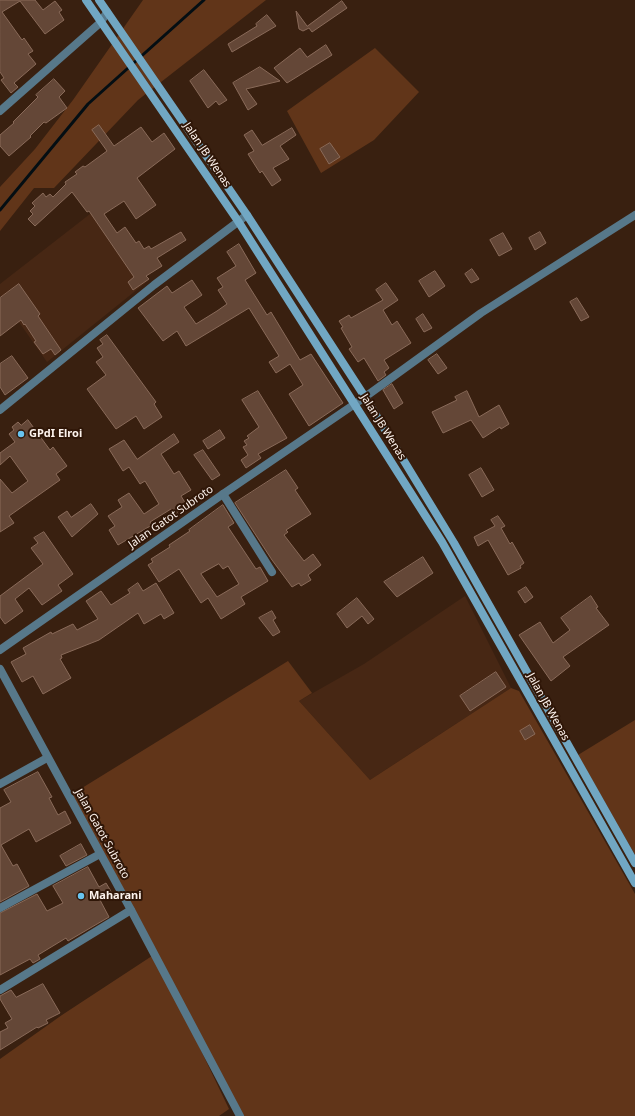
<!DOCTYPE html>
<style>
body{margin:0}
canvas{display:block;background:#392010}
</style>
<canvas width="635" height="1116"></canvas>
<script>
const ctx = document.querySelector('canvas').getContext('2d');
ctx.lineJoin = 'round';
function paint(path, color) { ctx.fillStyle = color; ctx.fill(path, 'evenodd'); }
function trace(path, color, width, dash) { ctx.strokeStyle = color; ctx.lineWidth = width; ctx.lineCap = dash ? 'butt' : 'round'; ctx.setLineDash(dash || []); ctx.stroke(path); }
function label(font, color, halo, rows, align = 'center') {
  ctx.font = font + ' "Noto Sans",sans-serif'; ctx.lineWidth = 4; ctx.setLineDash([]); ctx.textBaseline = 'middle'; ctx.strokeStyle = halo; ctx.fillStyle = color; for (const [text, x, y, turn = 0] of rows) {
    ctx.save(); ctx.translate(x, y); ctx.rotate((+turn || 0) * Math.PI / 180); ctx.textAlign = isNaN(turn) ? turn : align; if (halo) ctx.strokeText(text, 0, 0); ctx.fillText(text, 0, 0); ctx.restore();
  }
}
paint(new Path2D(`
 M99 207 149 280 47 362 0 295V284Z
 M465 596 511 688 370 780 299 701 364 664Z`), '#472714');
paint(new Path2D(`
 M143 0H266L138 100 54 188H34L0 231V187L35 149 73 100Z
 M375 48 419 92 374 140 321 173 287 111Z
 M288 661 312 693 299 701 370 780 511 688 519 691 635 894V1116H240L161 967 229 1109 219 1116H0V1059L62 1015 155 954 69 796Z
 M635 720V855L578 755Z`), '#613519');
trace(new Path2D(`
 M0 210 88 104 204 0`), '#040e13', 3);
const building = new Path2D(`
 M0 0H35L43 10 55 1 62 10 59 12 64 20 45 34 20 1 2 12 22 40 24 38 33 51 28 54 36 64 14 83 18 87 11 93 1 80 4 78 0 72Z
 M342 1 347 8 312 32 309 28 303 31 299 29 296 11 307 26Z
 M267 15 276 26 232 52 228 44 257 26 256 24Z
 M326 45 332 55 287 83 274 68 300 48 307 57Z
 M260 67 280 81 246 89 257 104 248 110 233 83Z
 M204 70 227 100 219 105 216 101 208 108 190 81Z
 M54 79 65 91 59 97 67 108 46 123 44 122 30 136 31 137 9 156 0 146V135L14 123 13 122 38 97 36 95Z
 M99 125 114 146 141 127 152 142 164 133 175 149 137 178 156 205 136 219 124 201 104 214 117 233 125 227 136 243 139 241 144 249 149 246 151 249 181 232 186 240 157 258 162 266 146 276 149 279 133 290 128 282 134 277 89 211 87 212 72 192 35 226 28 219 33 214 30 211 35 206 32 203 43 193 46 197 50 194 53 197 66 184 65 182 77 174 75 172 83 166 85 167 107 151 92 130Z
 M292 128 296 135 280 146 289 159 273 168 281 180 272 186 262 171 260 173 248 154 254 151 244 135 252 130 262 145Z
 M330 143 340 157 329 164 320 149Z
 M540 232 546 243 535 250 529 238Z
 M503 233 512 249 499 256 490 240Z
 M239 244 256 273 245 280 267 315 271 312 300 360 311 354 343 403 309 426 289 394 303 385 290 364 276 373 269 362 279 356 249 308 186 346 177 331 163 341 138 308 167 286 172 293 192 280 202 295 184 307 196 324 217 311 227 304 218 290 223 287 217 278 236 266 227 252Z
 M472 269 479 279 471 283 465 274Z
 M435 271 445 286 429 297 419 281Z
 M386 283 398 300 383 310 392 325 397 321 411 343 384 360 389 368 384 372 386 375 378 381 364 358 358 362 349 349 352 347 341 328 343 327 339 321 349 315 351 318 383 300 376 290Z
 M19 284 40 314 38 316 61 350 55 355 51 349 43 354 34 342 36 341 25 324 24 325 21 320 0 336V298Z
 M577 298 589 317 581 321 570 302Z
 M423 314 432 328 424 332 416 319Z
 M107 335 156 402 154 404 162 417 144 429 136 416 116 429 87 389 106 375 96 362 103 357 97 348 103 344 100 340Z
 M437 354 447 368 438 374 428 360Z
 M12 356 28 378 5 395 0 387V364Z
 M392 384 403 403 394 409 383 390Z
 M258 391 287 438 258 454 261 458 246 468 241 460 248 455 243 447 247 445 244 441 249 438 247 436 259 427 242 400Z
 M467 391 479 417 499 405 509 424 501 429 500 427 483 438 471 420 443 433 432 412 457 400 455 397Z
 M28 420 50 450 53 447 67 466 56 474 60 480 9 516 14 523 0 532V479L12 493 28 481 10 456 0 465V453L15 442 9 434 14 430 12 427 18 422 21 425Z
 M220 430 225 438 208 449 203 441Z
 M174 434 179 442 161 454 174 474 179 471 191 490 181 496 189 509 176 517 171 509 150 522 152 525 118 545 109 530 115 526 108 516 122 507 118 500 129 493 144 514 159 504 145 481 140 484 129 467 123 471 109 449 124 440 137 459Z
 M203 450 220 475 212 480 194 455Z
 M481 468 494 490 482 497 469 475Z
 M286 470 298 488 295 490 311 514 286 530 288 532 284 535 304 561 313 554 321 565 308 575 311 580 301 586 299 583 292 587 272 560 235 503Z
 M91 504 98 514 72 537 58 517 67 511 71 517Z
 M223 505 234 523 228 527 256 569 260 567 268 581 241 597 245 604 221 619 208 598 201 603 179 569 159 582 148 565 153 562 151 559 170 547 169 545 190 531 189 530ZM219 564 223 569 228 566 239 584 217 597 201 574Z
 M498 516 505 526 501 528 510 544 512 542 524 563 520 566 521 568 508 575 488 540 478 546 474 537 495 526 491 520Z
 M44 532 73 574 58 585 62 591 42 605 29 588 15 599 23 611 5 624 0 617V596L43 564 31 548 38 543 34 538Z
 M423 557 433 573 397 597 384 582Z
 M138 583 143 591 156 583 174 613 164 619 161 614 144 624 138 613 99 640 61 655 62 658 60 659 71 678 43 694 33 676 22 682 11 662 26 654 23 648 51 632 52 634 73 624 77 630 98 619 86 601 101 591 111 605 130 593 128 590Z
 M526 587 533 597 525 603 518 592Z
 M591 596 598 607 596 608 609 625 563 657 570 666 551 681 519 635 540 622 553 643 570 630 561 618Z
 M357 598 374 619 368 624 362 616 347 628 337 614Z
 M272 611 276 618 273 620 280 632 273 636 259 618Z
 M496 672 506 687 470 711 460 696Z
 M530 725 535 734 525 740 520 731Z
 M38 772 52 797 49 798 58 815 65 811 71 823 36 842 29 829 1 845 13 866 17 864 29 886 0 902V808L11 802 4 790Z
 M81 844 87 855 66 866 60 856Z
 M88 867 99 887 106 883 112 893 100 900 109 917 68 941 66 938 38 955 40 959 33 963 30 959 0 975V913L37 894 47 911 63 903 53 886Z
 M43 984 60 1013 46 1020 48 1023 38 1028 37 1027 0 1050V1032L8 1028 5 1023 12 1019 0 999V996L11 990 16 997Z`);
paint(building, '#644737');
trace(building, '#896a59', 1);
trace(new Path2D(`
 M0 111 101 22 107 12
 M365 397 481 313 635 215
 M0 410 154 285 247 215
 M223 494 272 572
 M0 784 47 758
 M0 908 100 854
 M0 990 131 910`), '#57788a', 8);
trace(new Path2D(`
 M0 650 223 494 365 397
 M0 669 131 910 240 1116`), '#57788a', 8);
trace(new Path2D(`
 M86 0 238 221 442 542 635 883
 M99 0 247 215 365 397 454 543 635 863`), '#71a7c3', 8);
for (const [x, y, r, color] of [
 [21,434,4,"#68c4f0"],
 [81,896,4,"#68c4f0"]
]) { const dot = new Path2D(); dot.arc(x, y, r, 0, 2 * Math.PI); ctx.fillStyle = color; ctx.fill(dot); trace(dot, '#2f1607', 1.5); }
label('11px', '#fdf3ed', '#2f1607', [
 ["Jalan JB Wenas",207,155,56],
 ["Jalan JB Wenas",383,427,58],
 ["Jalan Gatot Subroto",171,517,-35],
 ["Jalan JB Wenas",548,707,61],
 ["Jalan Gatot Subroto",102,834,61]
]);
label('bold 11px', '#fdf3ed', '#2f1607', [
 ["GPdI Elroi",29,434],
 ["Maharani",89,896]
], 'left');
</script>
